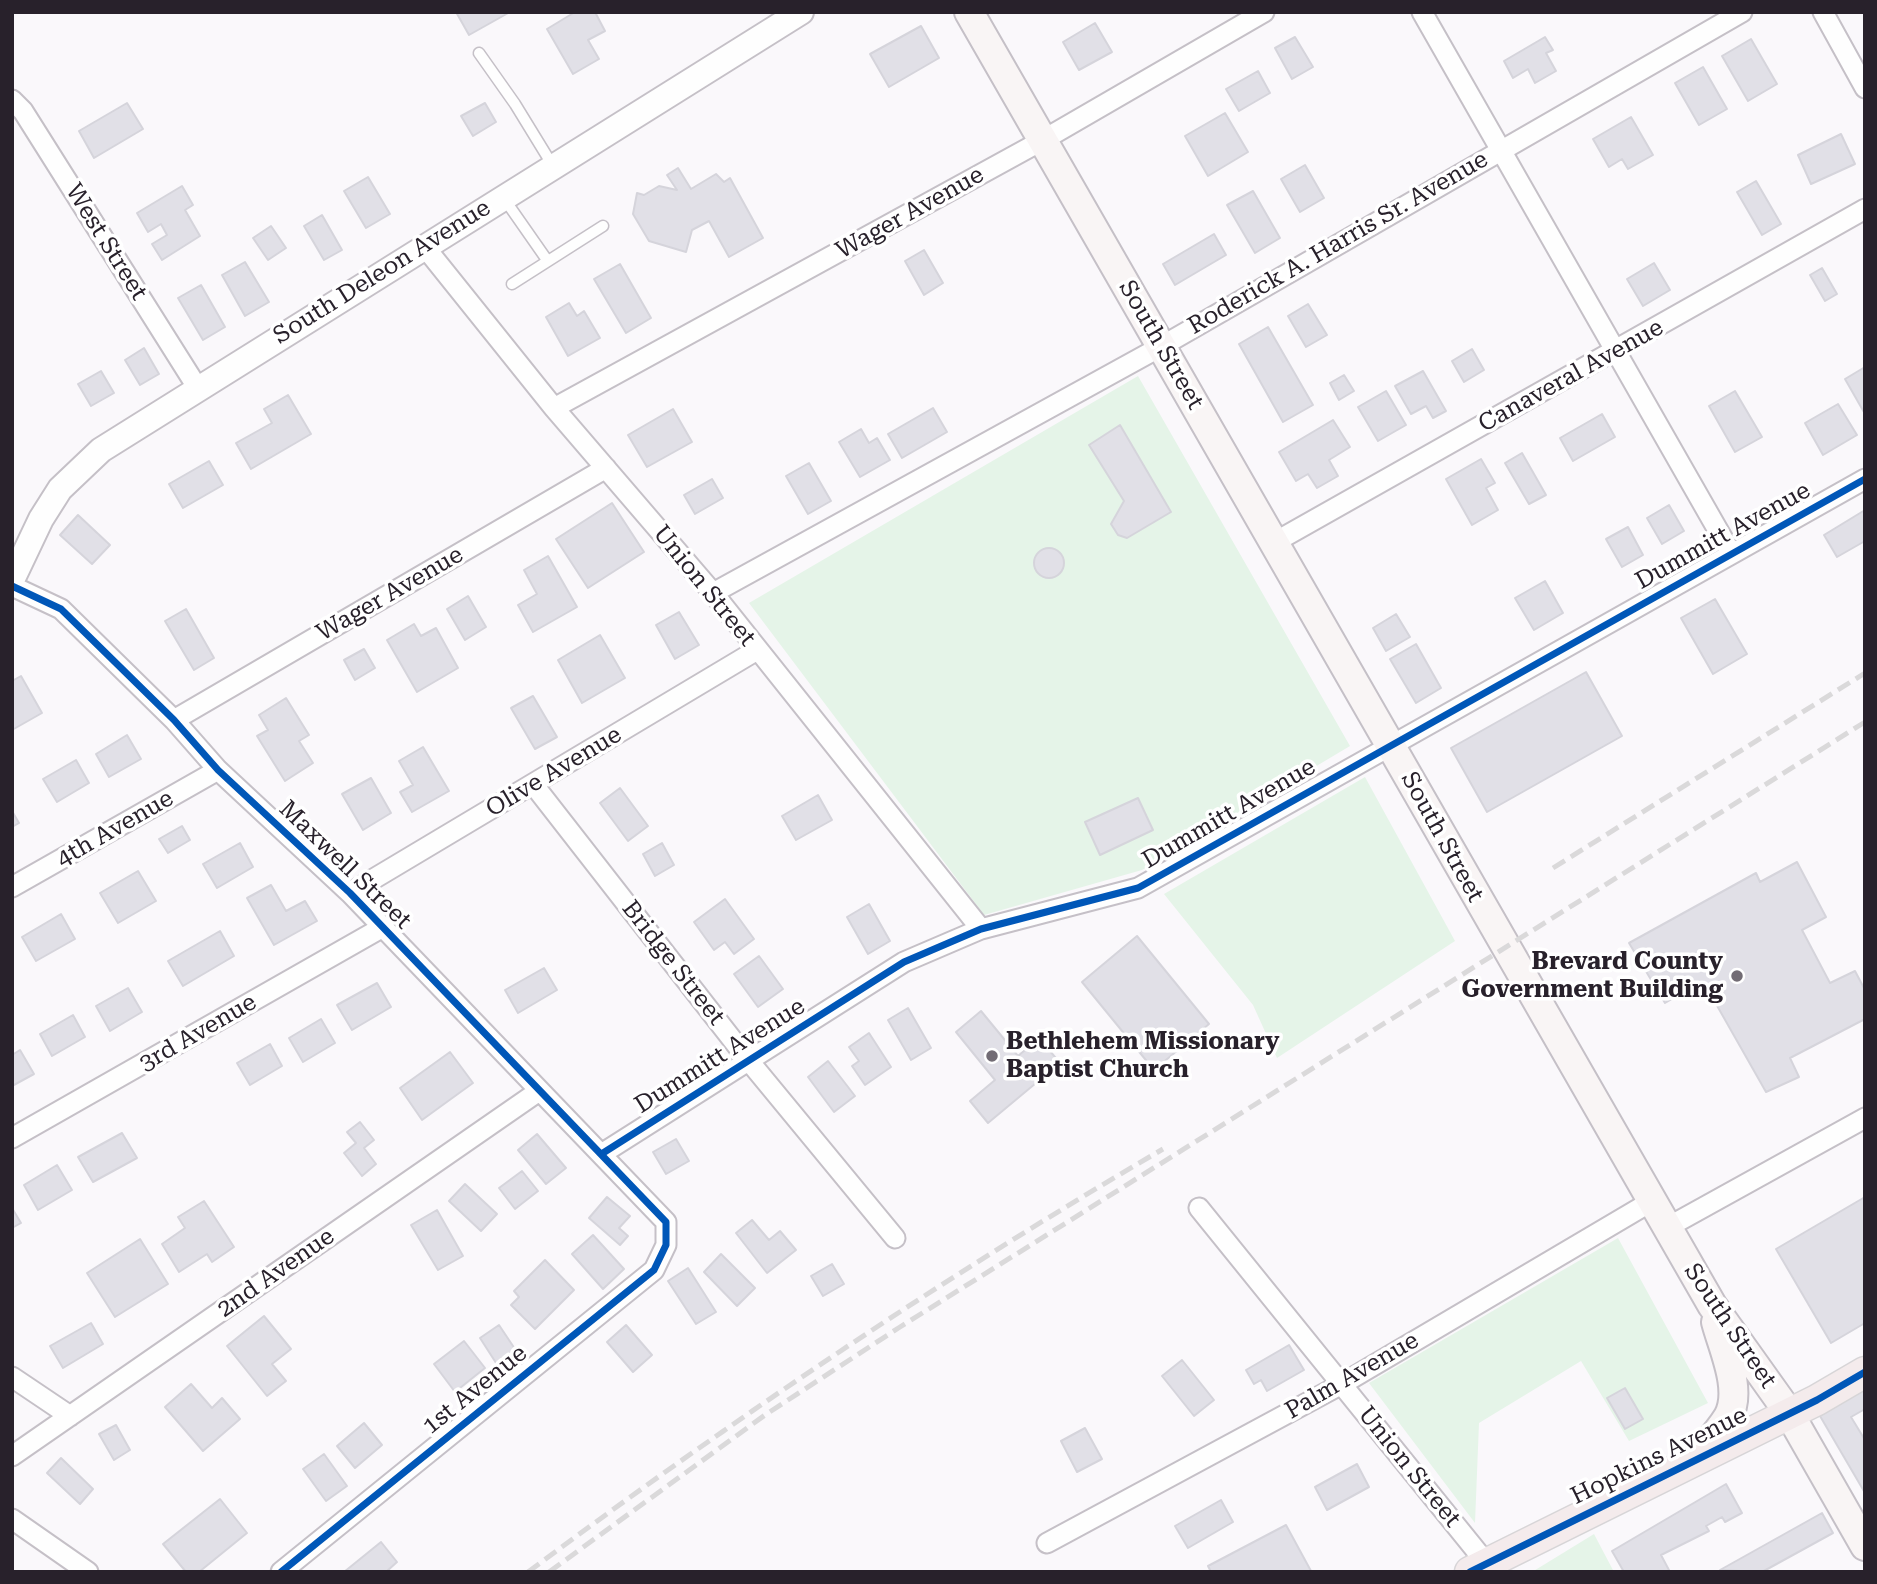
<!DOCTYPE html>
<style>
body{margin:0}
#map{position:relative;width:1877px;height:1584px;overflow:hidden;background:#faf8fb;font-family:"Roboto Serif",serif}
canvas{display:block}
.frame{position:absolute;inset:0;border:14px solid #28212b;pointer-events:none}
</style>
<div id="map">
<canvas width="1877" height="1584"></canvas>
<div class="frame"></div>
</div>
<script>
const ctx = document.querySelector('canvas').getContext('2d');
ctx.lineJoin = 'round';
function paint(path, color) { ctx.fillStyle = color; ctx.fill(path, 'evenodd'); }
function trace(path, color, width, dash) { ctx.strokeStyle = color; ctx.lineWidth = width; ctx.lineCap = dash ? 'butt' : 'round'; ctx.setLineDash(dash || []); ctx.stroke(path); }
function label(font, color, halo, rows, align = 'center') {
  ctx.font = font + ' "Roboto Serif",serif'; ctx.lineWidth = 7; ctx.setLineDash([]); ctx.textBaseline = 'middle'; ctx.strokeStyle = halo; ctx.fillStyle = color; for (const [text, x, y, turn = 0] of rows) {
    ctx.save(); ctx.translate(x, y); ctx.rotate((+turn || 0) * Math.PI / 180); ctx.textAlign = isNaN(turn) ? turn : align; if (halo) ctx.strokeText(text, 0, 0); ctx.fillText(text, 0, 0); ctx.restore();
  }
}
paint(new Path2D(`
 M1138 376 1350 746 1142 870 984 915 749 603Z
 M1365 777 1455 941 1277 1058 1253 1005 1164 894Z
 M1618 1238 1708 1403 1629 1441 1581 1361 1479 1423 1475 1523 1369 1383Z
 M1594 1534 1614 1572H1532Z`), '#e5f4e8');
const building = new Path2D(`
 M456 12H510L469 35Z
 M575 12H595L605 31 588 40 599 59 573 74 547 29Z
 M1095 23 1112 52 1079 70 1063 42Z
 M921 26 939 58 889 87 870 54Z
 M1295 37 1313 67 1292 79 1275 48Z
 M1545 37 1553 50 1546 53 1556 71 1535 83 1528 69 1513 78 1504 61Z
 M1751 39 1777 84 1748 101 1722 56Z
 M1703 67 1727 109 1699 125 1675 83Z
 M1258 71 1270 93 1239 111 1226 89Z
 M127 103 143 129 94 158 79 131Z
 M485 103 496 122 473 136 461 116Z
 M1225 113 1248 152 1208 176 1185 136Z
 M1631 117 1653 155 1628 169 1622 159 1609 167 1593 139Z
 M1841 134 1855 164 1811 184 1798 155Z
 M1305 165 1324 198 1300 212 1281 179Z
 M678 168 691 189 716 174 724 182 730 178 763 238 729 257 709 221 692 230 686 252 649 241 633 214 637 193 644 195 659 186 677 190 667 175Z
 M368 177 390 214 366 228 344 191Z
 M1756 181 1781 224 1762 235 1737 192Z
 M182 186 193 205 185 210 200 236 162 260 152 244 167 235 161 224 148 232 137 213Z
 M1253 191 1280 238 1255 253 1227 205Z
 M322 215 342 250 324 260 304 226Z
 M271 226 286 248 268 260 253 238Z
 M1214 234 1226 255 1175 285 1163 264Z
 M924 250 943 283 924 295 905 261Z
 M245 262 269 302 245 316 222 275Z
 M1654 263 1670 290 1643 306 1627 279Z
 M620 264 651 318 626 333 594 279Z
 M1822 268 1837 294 1825 301 1810 275Z
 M201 285 225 327 203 340 178 298Z
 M569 303 577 316 584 311 600 338 568 356 546 317Z
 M1308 304 1327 335 1306 347 1288 316Z
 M1268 327 1313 405 1283 422 1239 344Z
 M144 348 159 374 140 385 125 360Z
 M1472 349 1484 370 1464 382 1452 361Z
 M1865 367V414L1845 379Z
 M101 371 114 393 91 406 78 384Z
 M1423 371 1446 411 1433 418 1426 406 1411 414 1395 386Z
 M1344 375 1354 391 1339 400 1330 383Z
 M1386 391 1406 425 1378 441 1358 407Z
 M1735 391 1762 437 1735 452 1709 406Z
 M288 395 311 434 251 469 236 443 272 423 264 409Z
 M1838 404 1857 435 1823 455 1805 423Z
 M933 408 947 432 902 458 888 434Z
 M673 409 692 442 647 467 628 435Z
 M1602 414 1615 437 1573 461 1560 438Z
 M1333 420 1350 447 1329 460 1338 476 1317 488 1308 474 1296 481 1279 452Z
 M1120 425 1171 512 1127 538 1118 535 1111 524 1124 501 1089 445Z
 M861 429 869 443 877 438 890 460 860 477 839 442Z
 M1522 453 1546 495 1529 504 1505 463Z
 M1481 459 1495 483 1486 488 1498 510 1472 525 1446 479Z
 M209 461 223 485 183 508 169 484Z
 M809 463 831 501 808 514 786 476Z
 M712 479 723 498 695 514 684 495Z
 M612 503 644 552 588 588 556 539Z
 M1669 505 1684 531 1662 544 1647 518Z
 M1865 510V541L1837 557 1824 535Z
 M78 515 110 545 92 564 60 535Z
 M1628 527 1643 555 1622 567 1606 539Z
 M1034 563a15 15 0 1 1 30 0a15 15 0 1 1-30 0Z
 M548 556 577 607 533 632 518 605 537 594 524 570Z
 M1545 581 1563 613 1534 630 1515 598Z
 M468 596 486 627 465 640 447 609Z
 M1715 599 1747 654 1713 674 1681 618Z
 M186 609 214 658 194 670 165 621Z
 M679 612 699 645 675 659 656 625Z
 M1396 614 1410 637 1386 651 1373 628Z
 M414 624 421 636 436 628 458 668 417 692 387 640Z
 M600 635 625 678 582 703 558 660Z
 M1416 644 1441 688 1416 703 1390 659Z
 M364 649 375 668 355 680 344 660Z
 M1586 672 1622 736 1487 812 1451 748Z
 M21 676 42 713 12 730V681Z
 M533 696 557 737 535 749 511 708Z
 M286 698 309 735 299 741 313 763 285 781 257 736 268 730 259 715Z
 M127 735 141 759 109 777 96 754Z
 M423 747 449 791 412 812 400 792 413 785 399 761Z
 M76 760 89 783 57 802 43 779Z
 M371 778 391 813 363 830 342 794Z
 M620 788 648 826 628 841 600 803Z
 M818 795 832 820 796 840 782 816Z
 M1138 798 1153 830 1100 855 1085 822Z
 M12 811 19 823 12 827Z
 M182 826 190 840 168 853 159 839Z
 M240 843 253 867 217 888 203 864Z
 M662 843 674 865 655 876 643 854Z
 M1797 862 1826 917 1802 930 1830 983 1855 971 1865 990V1019L1790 1058 1799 1077 1766 1092 1703 981 1665 1003 1629 943 1756 873 1760 882Z
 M138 871 156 901 118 923 100 893Z
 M271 885 286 911 305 901 317 921 274 945 247 898Z
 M725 899 754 939 734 954 725 942 714 950 694 922Z
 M869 904 890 941 868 954 847 917Z
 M61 914 75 939 36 961 22 937Z
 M220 931 234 956 183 986 168 961Z
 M1137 936 1209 1024 1154 1070 1082 982Z
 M759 956 783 989 758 1007 734 974Z
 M544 968 557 990 518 1013 505 990Z
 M377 983 391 1007 352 1030 337 1005Z
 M128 988 142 1012 110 1031 96 1006Z
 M908 1008 931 1048 911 1060 888 1020Z
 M981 1011 1018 1056 1039 1038 1060 1063 988 1123 970 1101 995 1080 956 1032Z
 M73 1015 85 1037 52 1056 40 1034Z
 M321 1019 335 1043 303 1062 289 1038Z
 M869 1033 891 1067 865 1085 852 1066 859 1061 849 1047Z
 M270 1044 282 1066 250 1085 237 1063Z
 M20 1050 34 1074 12 1086V1055Z
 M450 1052 473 1083 422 1120 400 1088Z
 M828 1061 855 1096 834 1112 808 1077Z
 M360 1122 374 1140 364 1148 376 1164 362 1176 344 1153 356 1143 347 1132Z
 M122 1133 137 1158 93 1182 78 1157Z
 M537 1134 566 1168 546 1184 518 1150Z
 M676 1139 689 1161 666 1174 653 1152Z
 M57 1165 72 1190 38 1210 24 1185Z
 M522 1171 538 1191 515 1209 499 1188Z
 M465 1184 497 1214 481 1231 449 1201Z
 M607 1197 630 1216 619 1228 628 1236 620 1245 589 1218Z
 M1865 1197V1323L1831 1343 1776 1249Z
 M204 1201 234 1247 212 1262 207 1254 179 1272 162 1244 185 1228 178 1217Z
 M12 1208 21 1223 12 1228Z
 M437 1210 463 1256 438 1270 411 1225Z
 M752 1220 769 1240 780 1231 796 1250 767 1273 736 1233Z
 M593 1235 624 1269 603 1289 572 1254Z
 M140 1239 168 1284 115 1317 87 1273Z
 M721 1254 755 1288 737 1306 704 1272Z
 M545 1260 574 1290 535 1329 511 1305 519 1297 514 1291Z
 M832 1264 844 1284 823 1296 811 1276Z
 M688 1268 716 1312 696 1324 668 1281Z
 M264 1316 291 1349 272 1364 286 1381 267 1396 227 1346Z
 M91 1323 103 1344 63 1368 50 1346Z
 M499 1325 517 1352 498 1366 480 1338Z
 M626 1325 652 1355 633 1372 607 1342Z
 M464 1341 485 1368 455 1392 434 1364Z
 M1289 1345 1304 1370 1267 1391 1261 1380 1254 1384 1246 1370Z
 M1182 1360 1214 1400 1194 1416 1162 1376Z
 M191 1384 212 1408 222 1398 240 1419 203 1451 165 1407Z
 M1625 1388 1643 1419 1625 1429 1607 1398Z
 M1865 1389V1409L1851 1417 1865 1440V1493L1820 1416Z
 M364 1423 382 1445 355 1468 337 1446Z
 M116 1425 130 1450 114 1460 99 1434Z
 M1085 1428 1102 1459 1077 1472 1061 1441Z
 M324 1454 347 1486 326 1501 303 1469Z
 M61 1458 93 1489 80 1504 47 1473Z
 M1357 1464 1369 1487 1327 1510 1315 1487Z
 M1726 1484 1742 1513 1725 1522 1722 1517 1706 1526 1709 1531 1661 1555 1670 1572H1624L1612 1551Z
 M220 1499 247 1533 199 1572H186L163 1544Z
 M1221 1500 1233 1522 1188 1548 1175 1526Z
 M1822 1513 1833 1533 1762 1572 1720 1570Z
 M1286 1525 1311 1571 1211 1572 1208 1566Z
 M381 1542 397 1562 386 1572H344Z`);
paint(building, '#e1e0e7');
trace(building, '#d5d4db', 2);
const service = new Path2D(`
 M479 53 515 104 553 166
 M503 197 547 260
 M512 284 603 226`);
const minor = new Path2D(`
 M1422 12 1731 553
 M1823 12 1865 88
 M12 100 23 111 197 387
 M424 246 554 408 713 593 981 929
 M554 408 1043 140 1264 12
 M1275 542 1865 209
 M12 586 61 609 174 720 218 770 350 893 666 1222V1245L654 1270 281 1572
 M713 593 1162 346 1742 12
 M174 720 606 468
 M533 784 749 1061 895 1238
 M12 887 218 770
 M350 893 757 650
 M12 1138 383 927
 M603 1153 904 962 981 929 1138 888 1865 479
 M1199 1208 1487 1564
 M1668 1227 1865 1118
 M12 1377 70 1416
 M12 1456 539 1091
 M12 1519 88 1572
 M1047 1543 1342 1384 1652 1201`);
const tertiary = new Path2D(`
 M12 580 41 519 60 489 101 450 801 12`);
const secondary = new Path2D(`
 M969 12 1712 1305 1789 1413 1865 1546
 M1694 1460C1705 1446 1719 1432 1728 1417 1743 1390 1723 1349 1716 1322`);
const primary = new Path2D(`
 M1470 1572 1817 1400 1865 1372`);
trace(service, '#c5c0c7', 13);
trace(minor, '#c5c0c7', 23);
trace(tertiary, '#c5c0c7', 28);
trace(secondary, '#c5c0c7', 32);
trace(primary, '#d7d5d7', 33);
trace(service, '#fefefe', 10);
trace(minor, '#fefefe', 19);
trace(tertiary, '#fefefe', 24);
trace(secondary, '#f9f5f5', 28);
trace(primary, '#f4ebec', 30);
trace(new Path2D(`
 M1553 868 1865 673
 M528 1572C732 1420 944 1277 1163 1149
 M549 1572 765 1415 900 1327 1865 722`), '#dad9da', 5, [14, 7]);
trace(new Path2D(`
 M12 586 61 609 174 720 218 770 350 893 666 1222V1245L654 1270 281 1572
 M603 1153 904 962 981 929 1138 888 1865 479
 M1470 1572 1817 1400 1865 1372`), '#0057b8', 7);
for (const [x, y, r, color] of [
 [1737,976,7,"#726c74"],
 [992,1056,7,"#726c74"]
]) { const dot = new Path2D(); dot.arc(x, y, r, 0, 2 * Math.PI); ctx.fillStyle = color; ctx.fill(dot); trace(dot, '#fff', 2.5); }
label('24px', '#28212b', '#fff', [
 ["Wager Avenue",910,213,-29],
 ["West Street",106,242,58],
 ["Roderick A. Harris Sr. Avenue",1338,243,-30],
 ["South Deleon Avenue",382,272,-32],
 ["South Street",1161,345,60],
 ["Canaveral Avenue",1571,376,-29],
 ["Dummitt Avenue",1723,536,-29],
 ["Union Street",704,586,51],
 ["Wager Avenue",390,594,-30],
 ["Olive Avenue",554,772,-31],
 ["Dummitt Avenue",1229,814,-30],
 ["4th Avenue",115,829,-30],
 ["South Street",1442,837,61],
 ["Maxwell Street",345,865,44],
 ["Bridge Street",673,963,52],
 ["3rd Avenue",198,1033,-30],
 ["Dummitt Avenue",720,1056,-32],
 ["2nd Avenue",276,1273,-35],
 ["South Street",1730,1326,56],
 ["Palm Avenue",1352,1376,-30],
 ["1st Avenue",475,1390,-39],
 ["Hopkins Avenue",1659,1456,-26],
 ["Union Street",1409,1467,51]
]);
label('bold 24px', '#28212b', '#fff', [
 ["Brevard County",1723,962],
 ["Government Building",1723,990],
 ["Bethlehem Missionary",1006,1042,"left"],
 ["Baptist Church",1006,1070,"left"]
], 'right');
</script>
